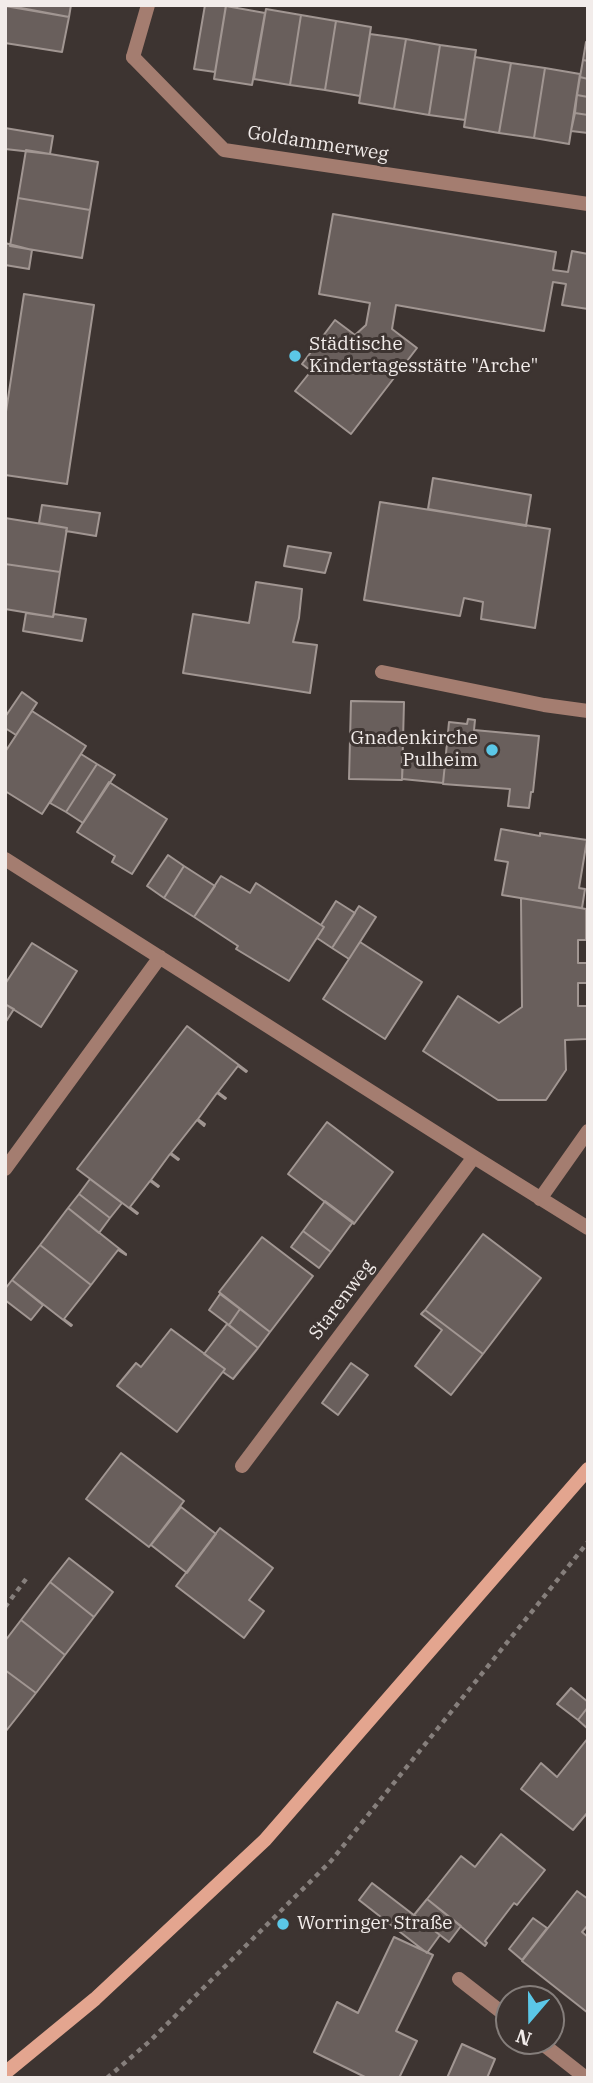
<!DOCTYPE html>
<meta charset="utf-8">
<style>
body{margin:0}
#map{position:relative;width:593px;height:2083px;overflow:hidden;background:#3d3431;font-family:"IBM Plex Serif",serif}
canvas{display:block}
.frame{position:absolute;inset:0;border:7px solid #f2ecea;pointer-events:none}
.north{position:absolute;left:495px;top:1985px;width:70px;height:70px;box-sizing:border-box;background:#3d3431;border:2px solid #857e7b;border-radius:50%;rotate:200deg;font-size:19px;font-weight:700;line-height:28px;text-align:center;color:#f2ecea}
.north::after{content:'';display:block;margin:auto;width:24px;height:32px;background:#5bc7e7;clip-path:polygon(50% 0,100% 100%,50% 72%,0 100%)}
</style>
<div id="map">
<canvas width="593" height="2083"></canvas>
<div class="frame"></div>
<div class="north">N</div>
</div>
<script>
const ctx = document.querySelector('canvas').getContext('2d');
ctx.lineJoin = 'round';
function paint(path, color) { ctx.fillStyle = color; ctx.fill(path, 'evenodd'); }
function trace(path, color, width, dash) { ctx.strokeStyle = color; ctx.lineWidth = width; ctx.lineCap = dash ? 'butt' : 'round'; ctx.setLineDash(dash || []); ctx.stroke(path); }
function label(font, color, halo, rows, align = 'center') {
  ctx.font = font + ' "IBM Plex Serif",serif'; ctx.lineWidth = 6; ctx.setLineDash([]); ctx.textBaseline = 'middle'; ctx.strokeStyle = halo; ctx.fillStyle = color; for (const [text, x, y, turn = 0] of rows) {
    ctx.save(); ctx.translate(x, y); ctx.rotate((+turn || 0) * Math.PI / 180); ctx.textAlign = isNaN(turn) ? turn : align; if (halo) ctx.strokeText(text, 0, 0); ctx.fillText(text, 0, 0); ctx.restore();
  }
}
const building = new Path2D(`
 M5 5H71L69 17Z
 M205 5H226L215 72 194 69Z
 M5 6 69 17 62 52 5 43Z
 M226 6 265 13 252 85 214 79Z
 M266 9 301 15 290 85 254 79Z
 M301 15 336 21 325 90 290 85Z
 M336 21 371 27 360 96 325 90Z
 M370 34 406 39 394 109 359 103Z
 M406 39 440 45 429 115 394 109Z
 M586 42 588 43V61L583 60Z
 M440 45 476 50 465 120 429 115Z
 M475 57 511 63 499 133 464 127Z
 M583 60 588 61V79L580 77Z
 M511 63 545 68 534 138 499 133Z
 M545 68 580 74 569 144 534 138Z
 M580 77 588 79V97L577 95Z
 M577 95 588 97V115L575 113Z
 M575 113 588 115V133L571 131Z
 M5 128 53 136 50 154 5 149Z
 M26 150 98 162 90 210 18 198Z
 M18 198 90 210 82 258 10 246Z
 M333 214 556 252 553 270 568 272 572 251 588 254V309L562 305 566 284 553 282 544 331 396 305 392 329 417 348 351 434 295 391 311 371 302 364 335 320 355 335 366 325 370 303 319 294Z
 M5 243 32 250 29 269 5 265Z
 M24 294 94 305 67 484 5 475V418Z
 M433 478 531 495 526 526 428 509Z
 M380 502 550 529 535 628 481 619 483 602 464 598 460 616 364 600Z
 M42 505 100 513 96 536 66 531 67 528 39 523Z
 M5 518 67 528 60 572 5 564Z
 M288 546 331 553 325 573 284 566Z
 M5 564 60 572 53 617 5 609Z
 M256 582 302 589 299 618 293 642 317 645 310 693 183 673 193 614 249 623Z
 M26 613 53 617 54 614 86 619 82 641 23 631Z
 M22 692 37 703 16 735 5 728V717Z
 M351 701 404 702 402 780 349 779Z
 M32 711 86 746 42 814 5 791V752Z
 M468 719 475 720 474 730 539 736 533 792H531L529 808 508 806 510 789 443 784 449 722 467 724Z
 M81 754 97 764 66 812 50 803Z
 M403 760 445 764 443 783 402 779Z
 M97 764 115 775 83 823 66 812Z
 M109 782 167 819 132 874 112 862 115 856 77 832Z
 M501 829 540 836V833L587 840 579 888 585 889 582 908 502 895 508 862 495 860Z
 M168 855 184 866 164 898 147 886Z
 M184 866 215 886 194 917 164 898Z
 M221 876 250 893 256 883 324 927 289 981 236 949 238 946 194 917Z
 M521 898 586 909V940H578V963H587V983H578V1006H587V1039L565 1040 566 1070 546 1100H498L423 1051 458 996 499 1023 522 1007Z
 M336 901 355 913 332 948 317 938 324 927 321 925Z
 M359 906 376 917 349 959 332 948Z
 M360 942 422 982 385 1039 323 999Z
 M32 943 77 971 41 1027 5 1004V984Z
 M5 1004 14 1009 5 1023Z
 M187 1026 247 1071 246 1072 238 1066 218 1092 226 1098 225 1099 217 1093 198 1119 205 1124 204 1126 197 1120 171 1153 179 1159 178 1160 170 1154 151 1180 159 1186 158 1187 150 1181 130 1207 138 1213 137 1214 77 1169Z
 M327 1122 393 1172 354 1224 288 1174Z
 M90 1179 122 1203 110 1218 79 1194Z
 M79 1194 110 1218 99 1233 68 1208Z
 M325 1201 353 1222 331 1252 303 1231Z
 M68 1208 126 1254V1255L118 1250 91 1285 40 1245Z
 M303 1231 331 1252 319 1268 291 1247Z
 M483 1234 541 1278 483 1354 425 1310Z
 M262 1237 313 1276 270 1332 219 1292Z
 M40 1245 91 1285 64 1319 72 1325 71 1326 12 1280Z
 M12 1280 43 1305 31 1320 5 1300V1289Z
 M220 1294 240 1309 229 1325 209 1310Z
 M240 1309 270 1332 258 1348 229 1325Z
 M425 1310 483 1354 451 1395 415 1366 442 1330 421 1314Z
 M227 1324 258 1348 233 1379 223 1372 225 1369 204 1354Z
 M171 1329 225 1369 177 1432 117 1386 136 1363 141 1367Z
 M351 1363 368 1375 338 1415 322 1403Z
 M121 1453 184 1501 149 1547 86 1499Z
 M181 1507 216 1534 187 1573 151 1545Z
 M220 1528 273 1568 249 1600 264 1611 244 1638 176 1586Z
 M69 1558 113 1592 94 1617 50 1582Z
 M50 1582 94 1617 65 1655 21 1620Z
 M21 1620 65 1655 36 1693 5 1670V1641Z
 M5 1670 36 1693 6 1731 5 1730Z
 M571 1688 588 1702V1707L578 1720 557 1704Z
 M588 1707V1729L578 1720Z
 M588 1738V1812L573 1830 521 1789 541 1763 557 1777Z
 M501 1834 545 1870 517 1905 514 1903 485 1941 487 1943 485 1946 427 1899 461 1856 475 1867Z
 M372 1883 440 1935 427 1953 359 1900Z
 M577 1891 588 1899V1925L582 1932 588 1937V2013L522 1961Z
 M427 1899 461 1926 449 1942 414 1915Z
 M533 1918 547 1928 522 1960 509 1949Z
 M394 1937 433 1955 396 2031 417 2041 399 2078H367L314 2052 337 2002 358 2013Z
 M462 2044 495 2059 487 2078H447Z`);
paint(building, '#695f5c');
trace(building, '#a19692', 2);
trace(new Path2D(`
 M5 1607 29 1575
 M107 2078 150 2041 331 1861 588 1542`), '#867f7c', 4.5, [5, 5]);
trace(new Path2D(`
 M133 57 224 150 588 204
 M382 672 544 705 588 711`), '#a47d70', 14);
trace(new Path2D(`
 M133 57 148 5
 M5 859 474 1157 588 1228
 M5 1169 160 957
 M540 1199 588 1131
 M242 1466 474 1157
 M459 1979 509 2018
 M539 2041 586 2078`), '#a47d70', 14);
trace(new Path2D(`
 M5 2073 95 1999 265 1840 588 1469`), '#e3a58f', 14);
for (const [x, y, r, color] of [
 [295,356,7,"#5bc7e7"],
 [492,750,7,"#5bc7e7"],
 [283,1924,7,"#5bc7e7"]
]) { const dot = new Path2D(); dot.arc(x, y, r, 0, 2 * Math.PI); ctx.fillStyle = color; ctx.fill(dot); trace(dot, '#3d3431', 2.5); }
label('19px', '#f2ecea', '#3d3431', [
 ["Goldammerweg",318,144,9],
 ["Starenweg",342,1300,-53]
]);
label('19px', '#f2ecea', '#3d3431', [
 ["Städtische",309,345],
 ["Kindertagesstätte \"Arche\"",309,367],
 ["Gnadenkirche",478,739,"right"],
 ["Pulheim",478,761,"right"],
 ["Worringer Straße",297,1924]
], 'left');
</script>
